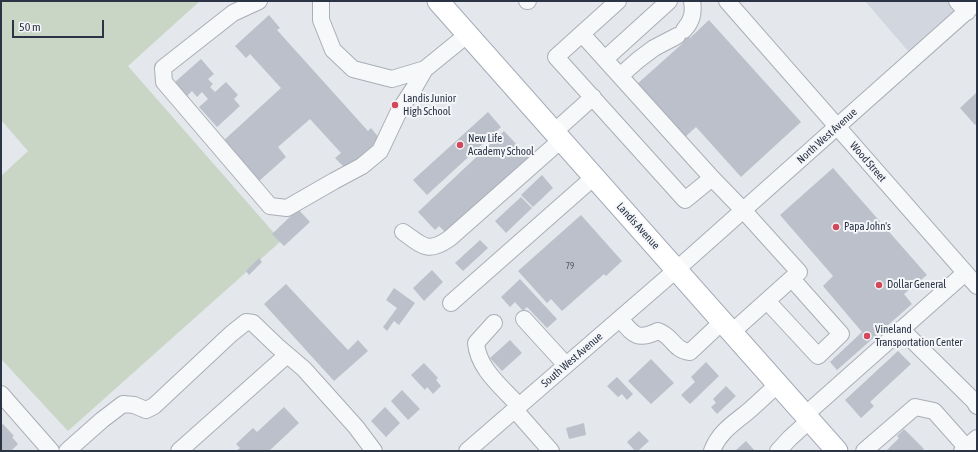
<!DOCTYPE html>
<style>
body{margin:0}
#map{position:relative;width:978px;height:452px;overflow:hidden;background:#e4e7ec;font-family:"Asap Condensed",sans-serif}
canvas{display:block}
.frame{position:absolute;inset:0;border:2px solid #2b3445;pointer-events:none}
.scale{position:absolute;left:12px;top:20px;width:92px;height:18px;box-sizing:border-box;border:2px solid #2b3445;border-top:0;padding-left:5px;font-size:12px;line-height:14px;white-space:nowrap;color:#2b3445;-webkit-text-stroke:3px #f4f6f9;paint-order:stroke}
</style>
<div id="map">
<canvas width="978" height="452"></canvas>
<div class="frame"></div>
<div class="scale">50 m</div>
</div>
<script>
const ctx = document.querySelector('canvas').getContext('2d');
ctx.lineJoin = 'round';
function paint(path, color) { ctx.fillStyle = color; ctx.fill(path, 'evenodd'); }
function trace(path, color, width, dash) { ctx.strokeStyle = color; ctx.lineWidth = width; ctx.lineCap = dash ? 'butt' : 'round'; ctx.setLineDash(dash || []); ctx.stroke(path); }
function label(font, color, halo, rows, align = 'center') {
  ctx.font = font + ' "Asap Condensed",sans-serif'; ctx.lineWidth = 4; ctx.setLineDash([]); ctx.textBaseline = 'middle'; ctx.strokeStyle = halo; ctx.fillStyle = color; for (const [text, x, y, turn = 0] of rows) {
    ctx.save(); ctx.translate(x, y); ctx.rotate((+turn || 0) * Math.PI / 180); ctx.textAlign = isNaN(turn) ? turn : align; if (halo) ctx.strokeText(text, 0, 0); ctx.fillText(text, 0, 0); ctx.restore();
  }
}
paint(new Path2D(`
 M865 1H977L914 58Z`), '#d2d6de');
paint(new Path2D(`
 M1 1H200L128 66 281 241 68 431 1 359V176L28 151 1 120Z`), '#c9d6c5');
paint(new Path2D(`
 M269 15 280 28 277 30 368 131 371 128 380 139 346 169 335 158 341 153 310 119 278 147 286 157 258 182 222 142 281 88 250 54 246 58 235 46Z
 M709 20 801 122 741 177 696 127 684 138 636 85 683 43 674 33 681 28 690 38Z
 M201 59 214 74 208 79 213 84 210 87 215 92 226 82 238 95 234 99 240 106 217 127 199 107 208 99 202 92 197 97 192 91 187 96 175 82Z
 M977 92V123L975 125 960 108Z
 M488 112 501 127 427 195 413 180Z
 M504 131 532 161 450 237 439 226 435 230 418 212Z
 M833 168 927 275 904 294 912 304 837 370 830 362 862 332 823 286 833 276 780 215Z
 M542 175 553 188 533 207 521 195Z
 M521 197 532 208 506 233 495 221Z
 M298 209 310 222 284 246 272 234Z
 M581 215 622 261 606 276 604 274 562 311 551 299 547 303 518 271Z
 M480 240 488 248 463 271 455 263Z
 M259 258 262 262 249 275 246 271Z
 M432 270 443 282 424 301 413 288Z
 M520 279 557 319 547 328 527 307 523 311 515 302 510 307 501 297Z
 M286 284 348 350 358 340 368 351 334 381 264 304Z
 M394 288 415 303 399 325 394 321 387 331 383 327 397 308 386 300Z
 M510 340 522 353 502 371 490 358Z
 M898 351 911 364 870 402 874 406 861 418 845 400Z
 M651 359 674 383 651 404 628 381Z
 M706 362 719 376 690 404 681 395 695 382 691 377Z
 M424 363 438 378 436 380 441 386 433 394 427 387 425 390 411 375Z
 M617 377 633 394 627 400 622 394 618 397 607 386Z
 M726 386 736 396 717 414 711 407 716 403 713 399Z
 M402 390 420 409 408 420 391 401Z
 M284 407 299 423 269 451H236L240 448 236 444 253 428 257 432Z
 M385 407 400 423 386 437 371 421Z
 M584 423 586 435 569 439 566 428Z
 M3 424 14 436 12 437 18 444 11 451 1 450V426Z
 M904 429 924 449 922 451H888L887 450 899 438 897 436Z
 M639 431 649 441 638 451H635L627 442Z
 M746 441 755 451H735Z`), '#bbc0ca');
const minor = new Path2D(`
 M259 1 233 13 163 68 164 82 270 206 287 208 334 181 362 166 380 151 399 111 414 88 425 69 468 34
 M321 1V20L333 50 353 69 392 79 425 69
 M527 1H528
 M618 1 556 57 685 200 712 178 743 210 799 272 732 332
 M727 1 977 286
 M957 1 967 12
 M684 30C692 21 694 13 692 1
 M582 34 712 178
 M605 59 669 1
 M620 76 638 60 654 48 677 36
 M554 132 593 97
 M403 232C423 246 428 254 450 238L561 140
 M767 301 818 356 841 334 792 279
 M451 303 594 177
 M524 319 566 365
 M620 319C634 335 637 341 658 331 673 336 673 350 690 352L722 322
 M494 323 476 343C478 369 503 388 519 406
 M901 329 974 401 977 406
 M1 394 51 451
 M515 410 551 451
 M805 415 965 273
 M67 451 102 420 123 404 134 405 146 410 154 406 231 334 246 322 253 323 277 346 304 369 356 427 374 451
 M179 451 287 355
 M467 451 676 270 977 2
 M712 451C718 434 731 425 745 414 756 405 767 394 778 384
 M778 451 790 438 810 420
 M864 451 915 407 934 411 966 447
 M962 451 977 438`);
const major = new Path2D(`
 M438 1 837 451`);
trace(minor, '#a9aeb7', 18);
trace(major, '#a3abb8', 23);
trace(minor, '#f7f8fa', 16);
trace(major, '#fff', 21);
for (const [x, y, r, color] of [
 [395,105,4,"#d1495b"],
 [460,145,4,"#d1495b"],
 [836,227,4,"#d1495b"],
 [879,285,4,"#d1495b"],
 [867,336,4,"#d1495b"]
]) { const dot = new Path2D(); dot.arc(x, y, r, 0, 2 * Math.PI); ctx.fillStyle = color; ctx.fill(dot); trace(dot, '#f4f6f9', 1.5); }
label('9px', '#4f5766', null, [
 ["79",570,266]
]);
label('11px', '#2b3445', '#f4f6f9', [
 ["Landis Junior",403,99],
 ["High School",403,112],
 ["New Life",468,139],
 ["Academy School",468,152],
 ["Papa John's",844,227],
 ["Dollar General",887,285],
 ["Vineland",875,330],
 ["Transportation Center",875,343]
], 'left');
label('11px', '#2b3445', '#f4f6f9', [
 ["North West Avenue",827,136,-42],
 ["Wood Street",868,162,49],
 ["Landis Avenue",638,226,48],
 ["South West Avenue",572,360,-41]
]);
</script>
